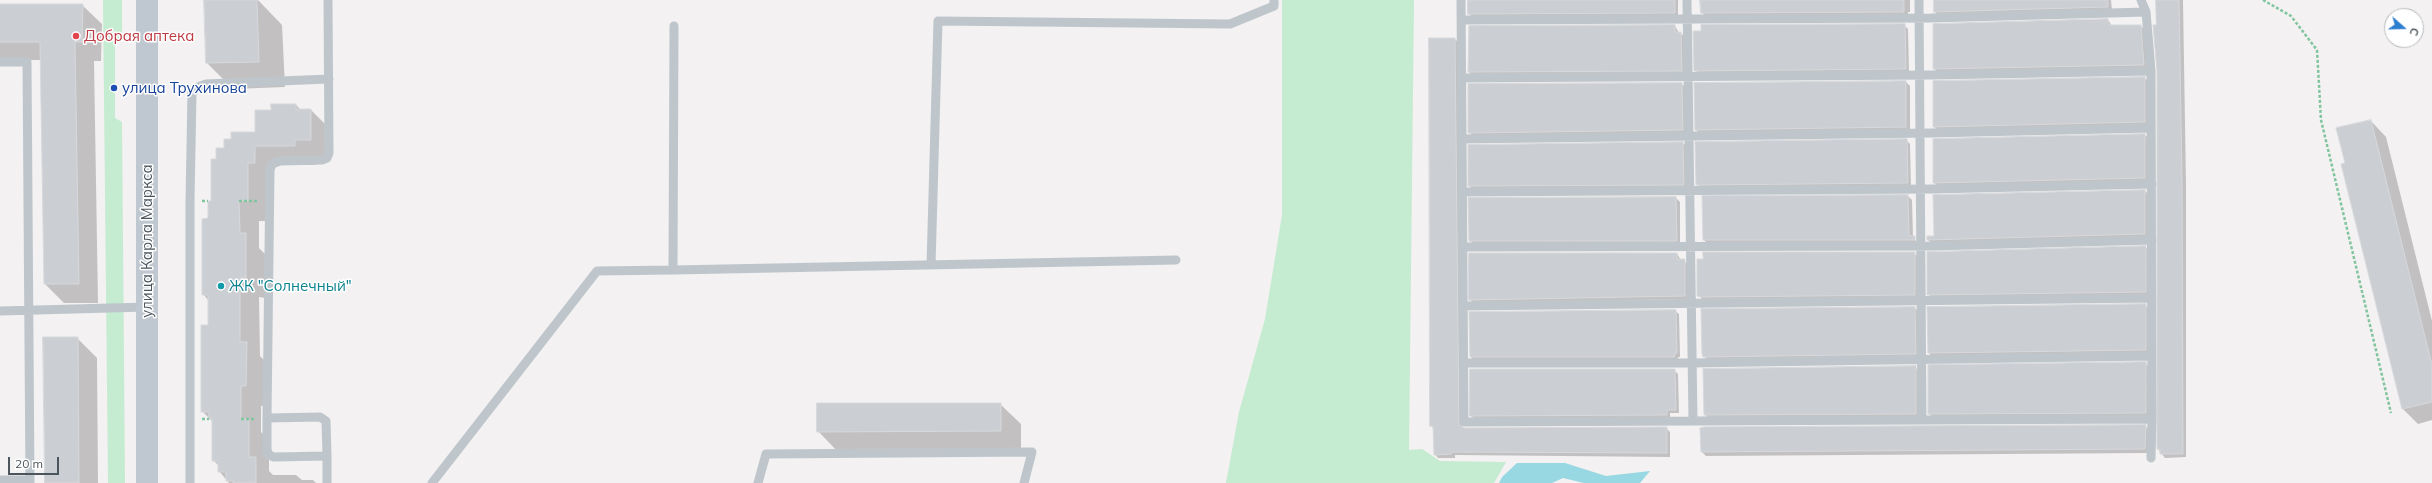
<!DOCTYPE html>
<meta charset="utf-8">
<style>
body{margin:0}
#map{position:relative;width:2432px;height:483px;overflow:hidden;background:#f3f1f1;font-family:Mulish,sans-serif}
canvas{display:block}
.north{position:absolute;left:2384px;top:8px;width:40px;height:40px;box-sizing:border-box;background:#fff;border:1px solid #b7bbbe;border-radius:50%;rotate:110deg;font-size:11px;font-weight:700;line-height:16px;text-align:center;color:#4b555c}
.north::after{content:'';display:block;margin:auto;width:14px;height:18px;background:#2e7ed0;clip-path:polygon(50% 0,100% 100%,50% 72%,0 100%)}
.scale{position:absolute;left:8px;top:457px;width:51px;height:18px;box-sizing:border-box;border:2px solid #4b555c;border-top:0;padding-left:5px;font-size:12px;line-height:14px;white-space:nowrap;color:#4b555c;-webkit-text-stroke:3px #fff;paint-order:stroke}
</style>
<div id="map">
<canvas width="2432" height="483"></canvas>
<div class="north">С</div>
<div class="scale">20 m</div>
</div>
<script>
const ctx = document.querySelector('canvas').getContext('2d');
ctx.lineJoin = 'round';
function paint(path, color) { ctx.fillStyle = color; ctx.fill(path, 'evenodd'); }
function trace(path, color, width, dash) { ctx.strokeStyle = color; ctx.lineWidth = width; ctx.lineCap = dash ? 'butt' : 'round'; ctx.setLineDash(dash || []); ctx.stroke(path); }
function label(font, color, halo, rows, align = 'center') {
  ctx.font = font + ' Mulish,sans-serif'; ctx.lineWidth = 3; ctx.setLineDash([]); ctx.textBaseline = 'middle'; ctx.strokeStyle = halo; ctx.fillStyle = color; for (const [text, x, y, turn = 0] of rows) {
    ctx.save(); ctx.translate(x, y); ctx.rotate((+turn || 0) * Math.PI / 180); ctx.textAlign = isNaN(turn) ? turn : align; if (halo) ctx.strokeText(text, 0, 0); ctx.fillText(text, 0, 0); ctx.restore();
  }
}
paint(new Path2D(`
 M103 0H122V34L115 43V118L122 122 125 483H108Z
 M1282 0H1414L1409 450 1422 449 1440 461 1506 462 1494 483H1226L1239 412 1265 319 1282 215Z`), '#c5ebd1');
paint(new Path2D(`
 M1517 463H1565L1606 476 1650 471 1640 483H1584L1563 478 1552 483H1499L1502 477Z`), '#97d8e3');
paint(new Path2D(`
 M258 0 282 25 285 87 233 89 207 63 205 1Z
 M1469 0H1678V17H1473L1469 14Z
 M1701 0H1910V12H1908V16H1706L1702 13Z
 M1935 0H2111L2112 11 1938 15 1935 12Z
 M2157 0H2183L2186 185V457L2165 458 2158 449Z
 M0 5H82L102 24 101 61H94L98 303H64L45 284 41 60H0Z
 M2108 20 2112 26H2141L2145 30 2148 69 1938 72 1934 69Z
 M1904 25 1908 29 1909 73 1699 74 1695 70Z
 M1675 26 1679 33 1685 36 1686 74 1472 75 1469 72Z
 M1455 39 1459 43 1462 428H1666L1670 432V457L1455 455V458H1438L1435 454 1434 429 1431 426Z
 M2145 78 2149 82V126L1938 130 1934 127Z
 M1906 82 1910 86V131L1700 134 1696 130Z
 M1682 84 1686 88V134L1473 136 1469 132Z
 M296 105 301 110H311L331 130V160H315V165H274V183H268V221H259V248L265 254V298L259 297 260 356 267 363 266 406H261V432L269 440V471L273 475H296L302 480H313L316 483H229L219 471V466L213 460V422L202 411 209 326V301L203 294 209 219 217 160 232 140 256 133 272 111Z
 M2371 121 2386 137 2432 321V420L2418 424 2403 409 2346 164Z
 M2145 135 2149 139V182L1938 186 1934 183Z
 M1906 140 1910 144 1911 187 1701 188 1697 184Z
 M1683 143 1687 147V188L1473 189 1469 186Z
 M2145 191 2149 195V238L1932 244 1928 240Z
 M1908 196 1912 200 1913 237 1918 244H1708L1704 240 1703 197Z
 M1676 198 1680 202V244H1474L1470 241Z
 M2145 247 2149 251V296L1932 298 1928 294Z
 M1914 253 1918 257 1919 298 1702 299 1698 295Z
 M1677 254 1681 260 1688 264 1689 299 1474 303 1470 300Z
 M2145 305 2149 309V354L1932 357 1929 353Z
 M1915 308 1919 312V357L1708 360 1704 356Z
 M1675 311 1679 314 1680 357H1678V361H1474L1471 357Z
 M77 338 97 358 98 483H46Z
 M2145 363 2149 367V417H1933L1929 414Z
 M1915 367 1919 371V418H1709L1705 415Z
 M1674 370 1678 374 1679 413H1670V419H1475L1471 416Z
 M1000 404 1021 424V451L838 452 818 431Z
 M2145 426 2149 430V453L1706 456 1702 452Z`), '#0003');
const building = new Path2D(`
 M204 0H257L259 62 206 63Z
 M1468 0H1675V13L1468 14Z
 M1700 0H1904V12L1701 13Z
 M1934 0H2108V7L1934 12Z
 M2156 0H2179L2182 180 2183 454H2160V449H2157V71L2153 25H2156Z
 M0 4H83L82 42H75L79 284H44L40 42H0Z
 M2108 19V25H2141L2144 65 1933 69V24Z
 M1905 24 1906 69 1694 71 1693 31H1701V25Z
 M1675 25V32H1681L1682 71 1468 72 1469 26Z
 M1429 38H1455L1459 425 1464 428 1667 427V453L1451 452V454L1434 455 1433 426H1430Z
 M2145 77V122L1933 127V81Z
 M1906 81V127L1695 130 1694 83Z
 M1682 83 1683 130 1468 133V84Z
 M271 104H296V109H311V140H295V146H255V163H248V201H239L240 233H246V278H240V342H247L246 386H241V419H249V457H256V483H233V481H226V472H218V461H212V419H209V412H201V325H208V295H202V219L208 218V201H211V159H216V148H224V139H231V132H255V110H271Z
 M2371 120 2432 365V402L2402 409 2341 164 2345 163 2336 128Z
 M2145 134V178L1933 183V139Z
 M1907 139 1908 183 1696 185 1695 142Z
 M1683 142 1684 185 1468 186V145Z
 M2145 190V234L1927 240V236H1934L1933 195Z
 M1908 195 1909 236H1915V240H1703L1702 196Z
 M1676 197 1677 241H1469L1468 198Z
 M2146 246V292L1927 295V252Z
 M1703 252H1915V295L1701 297 1697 296V259H1703Z
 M1469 253H1677V259H1685V296L1469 300Z
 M2146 304V350L1928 353 1927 307Z
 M1915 307 1916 354 1703 357 1702 353 1701 309Z
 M1676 310 1677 353 1674 354 1675 357H1470L1469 312Z
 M43 337H78L79 483H45Z
 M2146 362V413L1928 414V365Z
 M1916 366V414L1704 415 1703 369Z
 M1470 369H1675L1676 410H1667V415L1470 416Z
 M817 403H1001V431L817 432Z
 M2146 425 2145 449 1701 452 1700 428 1704 427Z`);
paint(building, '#cbced3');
trace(building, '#d6d8db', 1);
trace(new Path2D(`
 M2263 0 2291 16 2317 50 2321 120 2391 413
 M202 201H208
 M239 201H258
 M202 419H209
 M241 419H255`), '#81c59f', 2.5, [3, 2]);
trace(new Path2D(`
 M1461 0 1464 422 2152 419 2151 71 2146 12 2141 0
 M1687 0 1693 421
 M1919 0 1922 419
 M1461 20 1931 18 2146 12
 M674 26 673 270 1176 260
 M0 62H27L30 483
 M1462 78 1932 75 2151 71
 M1462 139 1932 133 2151 128
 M1463 192 1933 189 2152 184
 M1463 247 1933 246 2152 240
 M931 265 938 21 1230 24 1274 6V0
 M1463 306 2152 298
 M0 311 147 307
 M1463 363H1692L2151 356
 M267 418 320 417 326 421 327 456
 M2151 458 2152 419
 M0 480H30
 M190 483V201L192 93 198 87 206 84 329 79
 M327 483V456L274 457 269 455 267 450V418L270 170 272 164 280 161 322 160 327 158 329 153 328 0
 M432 483 597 271 673 270
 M758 483 766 454 1032 452 1024 483`), '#bec6cc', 9);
trace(new Path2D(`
 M147 483V0`), '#bfc8d0', 22);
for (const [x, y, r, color] of [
 [76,36,4,"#e0444e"],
 [114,88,4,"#1a4fb4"],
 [221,286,4,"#0f9aa8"]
]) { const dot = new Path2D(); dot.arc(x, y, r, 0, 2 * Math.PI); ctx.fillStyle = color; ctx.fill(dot); trace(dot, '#fff', 1.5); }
label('15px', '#be3a42', '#fff', [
 ["Добрая аптека",84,36]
], 'left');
label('15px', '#164399', '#fff', [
 ["улица Трухинова",122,88]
], 'left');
label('15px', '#4b555c', '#fff', [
 ["улица Карла Маркса",147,241,-90]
]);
label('15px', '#0d838f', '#fff', [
 ["ЖК \"Солнечный\"",229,286]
], 'left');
</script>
